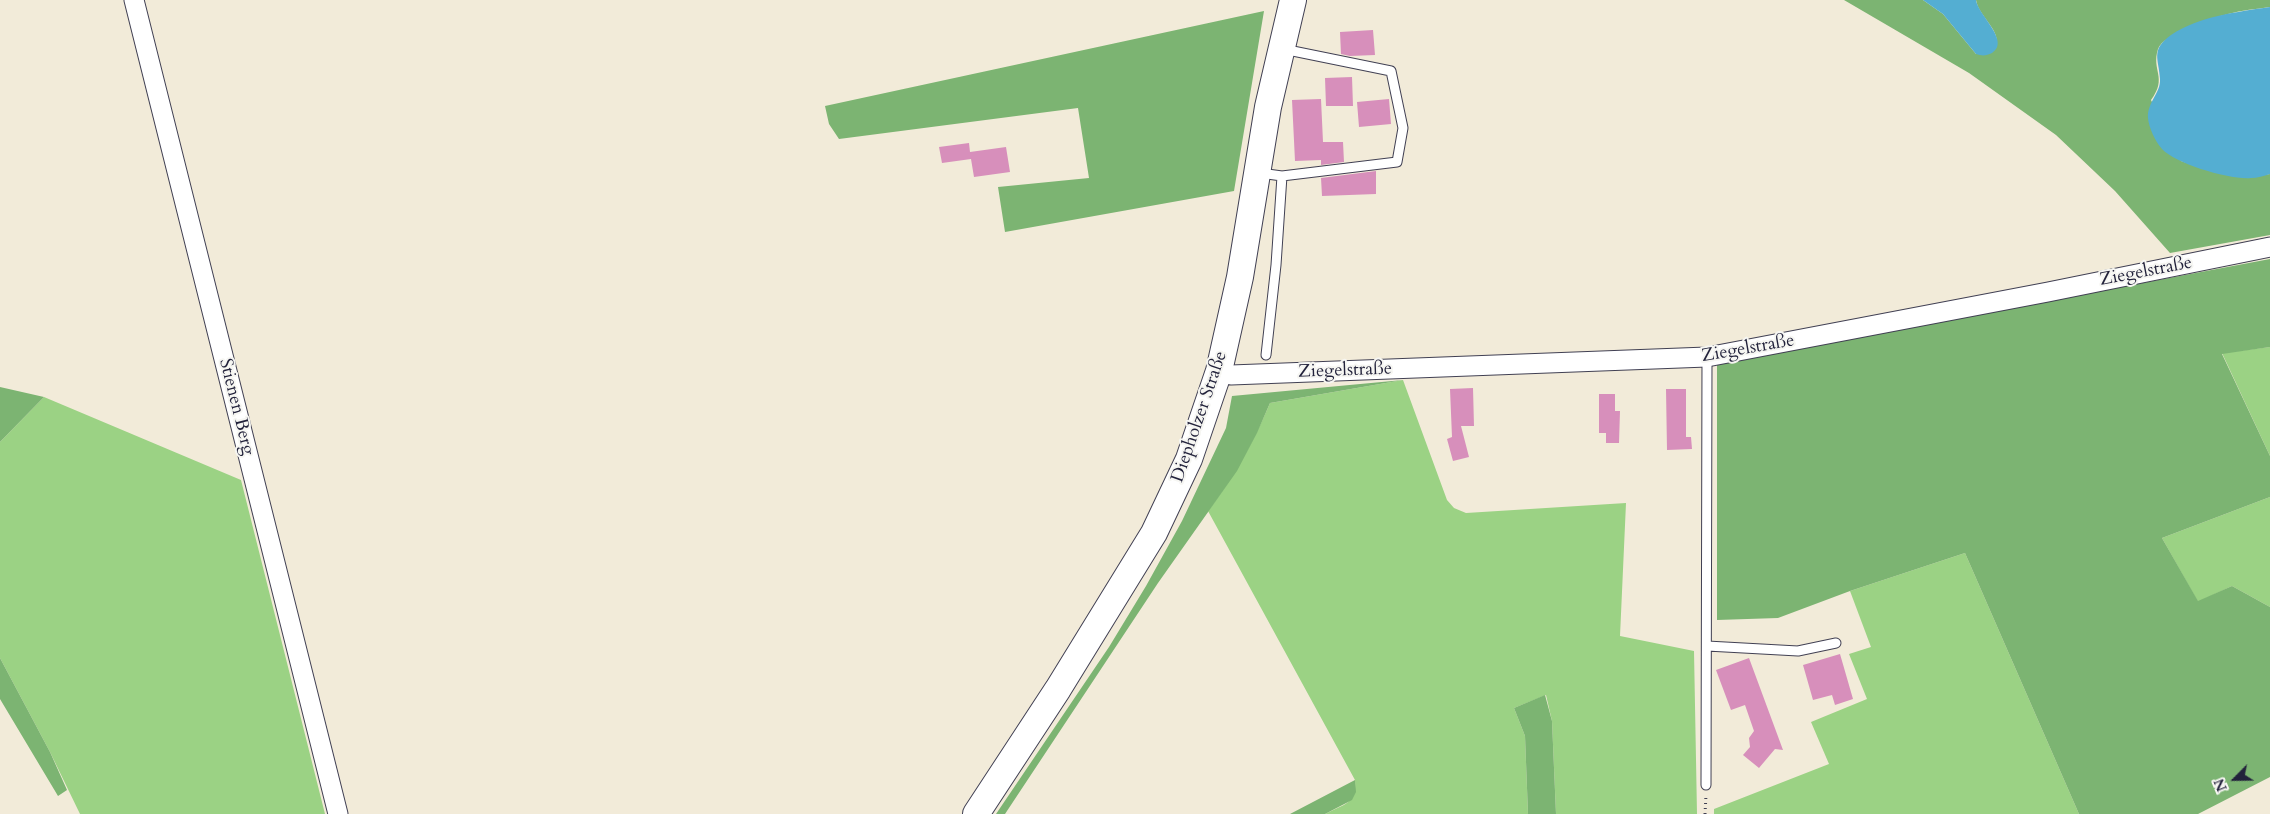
<!DOCTYPE html>
<meta charset="utf-8">
<style>
body{margin:0}
#map{position:relative;width:2270px;height:814px;overflow:hidden;background:#f2ebd9;font-family:Cardo,serif}
canvas{display:block}
.north{position:absolute;left:2210px;top:754px;width:50px;height:50px;-webkit-text-stroke:4px #f6f6f2;paint-order:stroke;rotate:247deg;font-size:14px;font-weight:700;line-height:20px;text-align:center;color:#22223b}
.north::after{content:'';display:block;margin:auto;width:18px;height:22px;background:#22223b;clip-path:polygon(50% 0,100% 100%,50% 72%,0 100%)}
</style>
<div id="map">
<canvas width="2270" height="814"></canvas>
<div class="north">N</div>
</div>
<script>
const ctx = document.querySelector('canvas').getContext('2d');
ctx.lineJoin = 'round';
function paint(path, color) { ctx.fillStyle = color; ctx.fill(path, 'evenodd'); }
function trace(path, color, width, dash) { ctx.strokeStyle = color; ctx.lineWidth = width; ctx.lineCap = dash ? 'butt' : 'round'; ctx.setLineDash(dash || []); ctx.stroke(path); }
function label(font, color, halo, rows, align = 'center') {
  ctx.font = font + ' Cardo,serif'; ctx.lineWidth = 4; ctx.setLineDash([]); ctx.textBaseline = 'middle'; ctx.strokeStyle = halo; ctx.fillStyle = color; for (const [text, x, y, turn = 0] of rows) {
    ctx.save(); ctx.translate(x, y); ctx.rotate((+turn || 0) * Math.PI / 180); ctx.textAlign = isNaN(turn) ? turn : align; if (halo) ctx.strokeText(text, 0, 0); ctx.fillText(text, 0, 0); ctx.restore();
  }
}
paint(new Path2D(`
 M2270 347V456L2222 353Z
 M1403 380 1447 500 1454 508 1466 513 1626 503 1620 636 1694 651 1697 814H1556L1552 721 1546 695 1514 708 1525 736 1528 814H1325C1344 804 1357 804 1355 780L1208 511C1235 474 1252 445 1270 403Z
 M44 397 241 480 325 814H80L50 752 0 658V442Z
 M2270 497V607L2232 586 2198 602 2162 538Z
 M1965 553 2079 814H1714V809L1829 764 1811 722 1867 699 1849 654 1871 647 1850 591Z`), '#9bd284');
paint(new Path2D(`
 M1844 0H1923L1943 14 1976 54 1992 52C2008 34 1979 19 1976 0H2270V7C2256 9 2242 10 2228 14 2212 18 2163 34 2158 49 2151 71 2168 77 2151 100L2181 161C2214 172 2235 181 2270 174V235L2170 253 2115 191 2056 135 1969 73Z
 M1264 11 1234 191 1005 232 998 187 1089 178 1078 108 839 139 829 124 825 106Z
 M2270 259V347L2222 354 2270 456V497L2162 538 2198 601 2232 586 2270 607V777L2198 814H2079L1965 553 1850 591 1778 618 1717 620V363Z
 M1403 380 1270 403 1257 433 1237 471 1158 583 1005 814H996L1109 647 1146 586 1182 521 1226 428 1232 396Z
 M0 387 44 397 0 442Z
 M0 658 50 752 67 790 58 796 0 699Z
 M1545 695 1552 721 1556 814H1528L1525 736 1514 708Z
 M1355 780 1356 792 1352 800 1325 814H1290Z`), '#7cb472');
paint(new Path2D(`
 M1923 0H1976C1978 15 2011 41 1992 53 1986 56 1982 56 1976 54L1943 14Z
 M2270 7V174C2264 176 2257 178 2251 178 2230 180 2176 164 2162 149 2155 141 2149 128 2148 118 2147 102 2161 93 2160 79 2159 59 2150 50 2171 35 2200 16 2237 12 2270 7Z`), '#54aed2');
paint(new Path2D(`
 M1373 30 1375 55 1350 56 1341 54 1340 32Z
 M1352 77 1353 106H1326L1325 78Z
 M1321 99 1323 142H1343L1344 162 1321 165V160L1295 161 1292 100Z
 M1389 99 1391 124 1359 127 1357 102Z
 M969 143 970 152 1006 147 1010 172 974 177 971 159 942 163 939 147Z
 M1376 171V194L1322 196 1321 178Z
 M1473 388 1474 426H1461L1469 457 1453 461 1447 439 1452 437 1450 389Z
 M1666 389H1686V437H1691L1692 449 1667 450Z
 M1599 394H1615V411H1620L1619 443H1606V433H1599Z
 M1840 654 1853 699 1835 705 1832 695 1813 700 1803 665Z
 M1749 658 1783 750 1775 749 1759 768 1743 755 1750 747 1749 738 1754 731 1745 705 1731 710 1716 670Z`), '#d78fbb');
const lane = new Path2D(`
 M1260 173 1282 176 1397 162 1403 128 1391 71 1283 49
 M1266 355 1276 265 1282 176
 M1707 646 1798 651 1836 643
 M1706 785 1707 357`);
const street = new Path2D(`
 M134 0 338 814
 M1219 371 1231 375 1707 357 2048 292 2270 247`);
const secondary = new Path2D(`
 M976 814 1058 689 1154 533 1189 459 1219 371 1240 277 1268 107 1293 0`);
trace(lane, '#414053', 11);
trace(street, '#414053', 21);
trace(secondary, '#414053', 28);
trace(new Path2D(`
 M1705 814 1706 795`), '#414053', 3, [1, 4]);
trace(lane, '#fff', 9);
trace(street, '#fff', 19);
trace(secondary, '#fff', 26);
label('18px', '#22223b', '#f6f6f2', [
 ["Ziegelstraße",2146,272,-11],
 ["Ziegelstraße",1748,349,-10],
 ["Ziegelstraße",1345,371,-2],
 ["Stienen Berg",236,407,76],
 ["Diepholzer Straße",1200,417,-71]
]);
</script>
